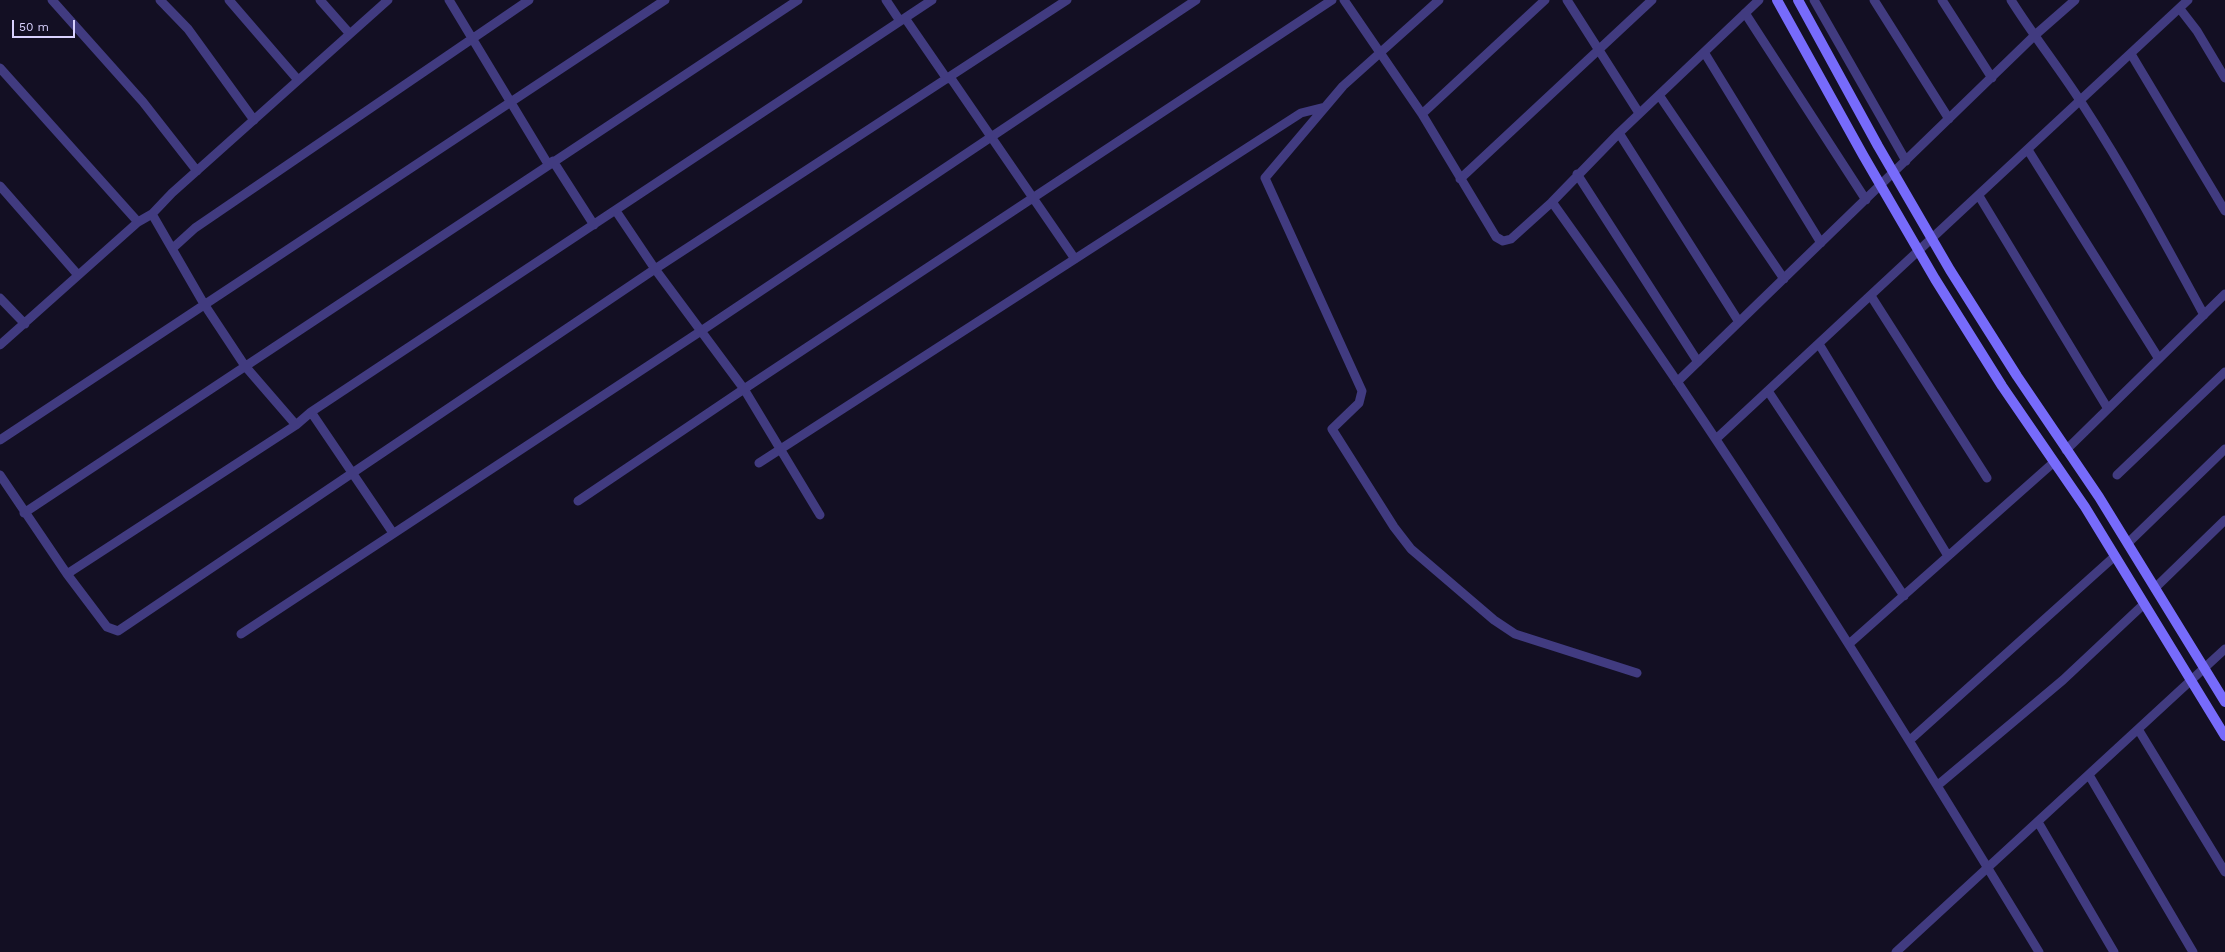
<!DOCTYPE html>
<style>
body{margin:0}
#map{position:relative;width:2225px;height:952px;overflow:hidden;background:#130f23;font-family:"Work Sans",sans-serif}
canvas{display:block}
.scale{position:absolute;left:12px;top:20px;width:63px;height:18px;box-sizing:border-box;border:2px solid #d9d1fe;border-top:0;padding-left:5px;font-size:12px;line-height:14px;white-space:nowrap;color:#d9d1fe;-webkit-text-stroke:3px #130f23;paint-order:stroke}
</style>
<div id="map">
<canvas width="2225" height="952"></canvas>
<div class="scale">50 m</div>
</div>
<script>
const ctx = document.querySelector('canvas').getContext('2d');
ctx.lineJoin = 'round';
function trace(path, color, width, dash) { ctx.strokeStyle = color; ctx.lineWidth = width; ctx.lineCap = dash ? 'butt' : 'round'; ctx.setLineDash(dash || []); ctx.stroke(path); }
trace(new Path2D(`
 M52 0 143 102 197 171
 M160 0 188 29 254 120
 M229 0 298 80
 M320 0 350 34
 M449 0 548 164
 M886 0 900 21
 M1344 0 1422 114 1496 237 1503 241 1511 239 1552 202
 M1439 0 1343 86 1265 178 1362 391 1359 403 1332 429 1394 527 1411 549 1494 620 1515 634 1637 673
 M1567 0 1639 113
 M1759 0 1619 133 1552 202C1726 444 1884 697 2039 952
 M1814 0 1906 161
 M1874 0 1949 119
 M1942 0 1992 78
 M2011 0C2033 35 2059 68 2081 102 2126 171 2165 243 2204 315
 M2180 9 2197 31 2225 78
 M1745 13 1866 200
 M905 18 947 79
 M1704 52 1821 243
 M2131 54 2225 211
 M0 68 138 222
 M950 77 1075 259
 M1659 95 1784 279
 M1422 114 1545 0
 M1619 133 1739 322
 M2028 150 2159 359
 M553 161 594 225
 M1577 174 1698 362
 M1460 179 1652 0
 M0 186 78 275
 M1979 196 2108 409
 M616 211 655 269 744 389 820 515
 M152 214 204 304 245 366 296 425
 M173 248 195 228 529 0
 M1871 296 1987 478
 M0 298 25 324
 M1819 344 1948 556
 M0 345 138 222 152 214 172 193 388 0
 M1677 382 2034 36 2075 0
 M1768 391 1904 596
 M311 412 393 533
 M1716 439 2188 0
 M0 440 665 0
 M2066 450 2225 294
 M759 463 1301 113 1325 107
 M0 475 67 574 107 627 118 631 655 269 1067 0
 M2117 475 2225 372
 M578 501 744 389 1332 0
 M24 513 798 0
 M2128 543 2225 449
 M67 574 296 425 311 412 932 0
 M2155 588 2225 520
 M241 634 701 331 1196 0
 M1849 644 2053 463
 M2138 729 2225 872
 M1910 740 2115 556
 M2089 775 2193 952
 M1938 785 2063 680 2144 604
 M2038 822 2114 952
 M1896 952 2225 649`), '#413b80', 9);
trace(new Path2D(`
 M1777 0 1863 155 1935 279 2002 386 2085 507 2225 736
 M1798 0 1878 146 1950 270 2017 376 2099 497 2225 702`), '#776bfb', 10);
</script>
